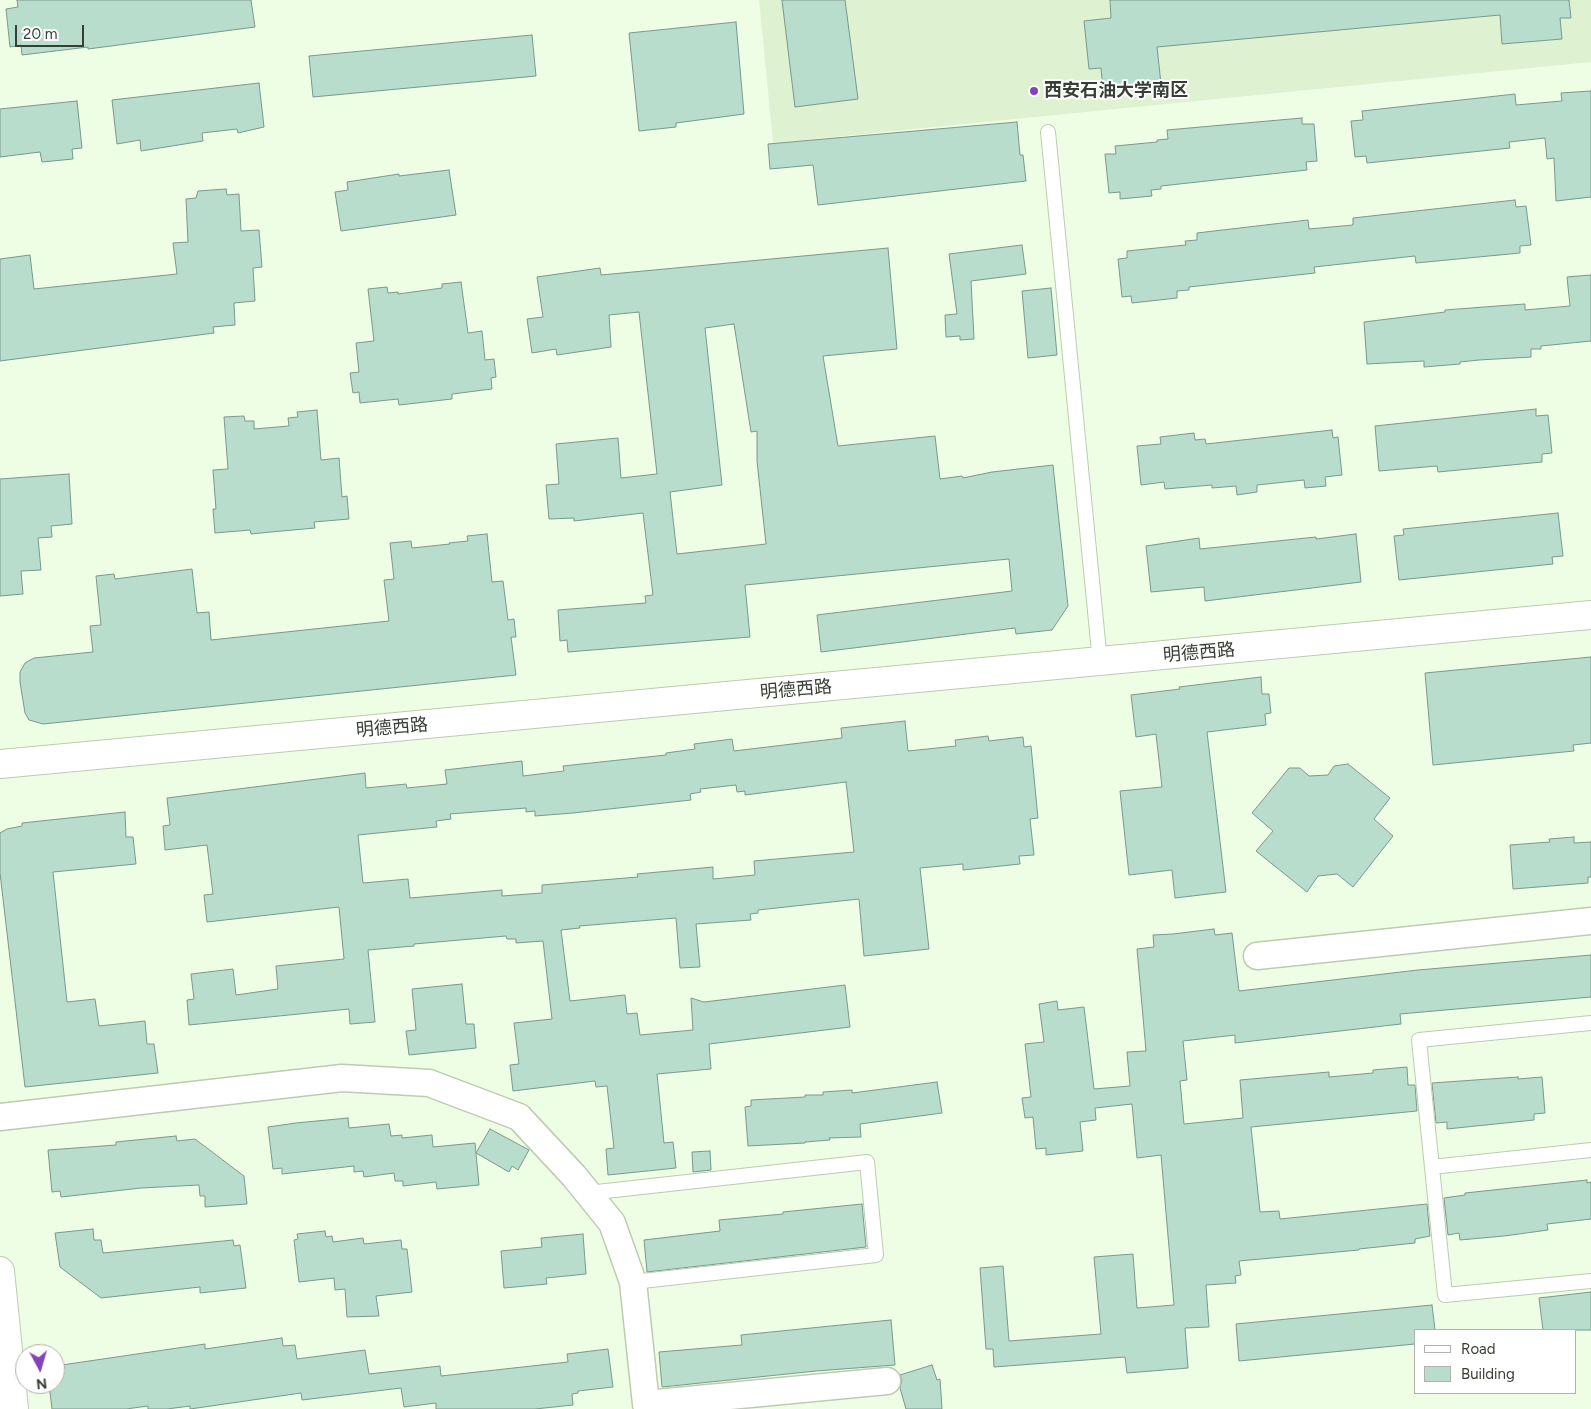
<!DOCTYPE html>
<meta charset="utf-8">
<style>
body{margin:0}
#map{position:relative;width:1591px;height:1409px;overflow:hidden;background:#eefee4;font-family:Figtree,sans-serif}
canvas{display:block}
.legend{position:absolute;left:1414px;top:1329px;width:162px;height:65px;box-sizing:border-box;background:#fff;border:1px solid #afb2ad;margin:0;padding:6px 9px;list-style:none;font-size:15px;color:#373e33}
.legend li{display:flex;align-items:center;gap:10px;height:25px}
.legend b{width:25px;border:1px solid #afb2ad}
.north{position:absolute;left:15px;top:1344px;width:50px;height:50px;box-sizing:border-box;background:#fff;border:1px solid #afb2ad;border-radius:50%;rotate:174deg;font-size:14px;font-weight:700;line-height:20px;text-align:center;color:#373e33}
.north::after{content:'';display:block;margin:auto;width:18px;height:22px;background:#8244b9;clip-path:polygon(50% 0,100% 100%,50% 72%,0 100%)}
.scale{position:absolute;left:15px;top:25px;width:69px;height:22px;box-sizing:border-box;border:2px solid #373e33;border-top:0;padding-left:6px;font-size:15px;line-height:18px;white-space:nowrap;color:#373e33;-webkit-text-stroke:4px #fff;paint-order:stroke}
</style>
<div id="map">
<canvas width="1591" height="1409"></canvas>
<ul class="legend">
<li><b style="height:6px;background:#fff"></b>Road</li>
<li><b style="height:14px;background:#b8ddcd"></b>Building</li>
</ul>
<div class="north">N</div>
<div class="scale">20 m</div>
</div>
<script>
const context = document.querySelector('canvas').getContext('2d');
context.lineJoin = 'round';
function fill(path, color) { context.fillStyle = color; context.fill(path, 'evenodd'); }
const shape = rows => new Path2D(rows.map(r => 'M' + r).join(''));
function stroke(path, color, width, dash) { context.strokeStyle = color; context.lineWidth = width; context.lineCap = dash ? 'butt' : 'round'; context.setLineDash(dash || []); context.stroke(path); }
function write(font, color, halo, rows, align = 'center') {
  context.font = font + ' Figtree,"Noto Sans SC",sans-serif'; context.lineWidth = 4; context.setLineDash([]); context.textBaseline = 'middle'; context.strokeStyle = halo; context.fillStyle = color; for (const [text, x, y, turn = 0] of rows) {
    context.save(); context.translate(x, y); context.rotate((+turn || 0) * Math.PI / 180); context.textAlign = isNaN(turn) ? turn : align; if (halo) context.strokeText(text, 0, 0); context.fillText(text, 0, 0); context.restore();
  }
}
const built = shape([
 [759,0,1591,0,1591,62,773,143]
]);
const building = shape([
 [17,0,251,0,255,27,88,49,88,47,22,55,21,45,10,47,6,9,18,7,17,0],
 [782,0,845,0,858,99,795,107,782,0],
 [1110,0,1569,0,1571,18,1560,18,1562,39,1502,44,1500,15,1157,47,1161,84,1103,89,1101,68,1089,69,1084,21,1111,18,1110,0],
 [736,22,744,114,676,123,676,127,639,131,629,33,736,22],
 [532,35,536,76,313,97,309,56,532,35],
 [259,83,264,127,238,133,237,129,202,133,203,141,141,151,140,140,117,144,112,100,259,83],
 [1591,91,1591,197,1556,201,1554,158,1547,159,1545,138,1509,142,1510,148,1367,163,1366,156,1355,157,1351,121,1363,120,1362,111,1515,94,1516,105,1562,101,1561,93,1591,91],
 [77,101,82,148,72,149,73,159,42,162,40,152,0,157,0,109,77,101],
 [1302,118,1302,124,1314,124,1317,161,1306,162,1307,170,1161,186,1161,189,1151,190,1152,196,1120,199,1120,192,1109,193,1105,154,1116,154,1115,146,1157,142,1157,140,1168,139,1167,130,1302,118],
 [1017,122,1020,155,1023,155,1026,181,818,205,813,165,770,169,768,144,1017,122],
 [449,170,456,215,341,231,335,192,348,190,347,182,399,174,399,176,449,170],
 [226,189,227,195,239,194,241,231,259,230,262,267,253,268,255,301,234,303,235,325,213,327,214,333,0,361,0,259,30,255,34,289,177,274,173,243,188,242,186,199,196,198,198,191,226,189],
 [1515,200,1516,207,1526,206,1531,245,1520,246,1520,253,1416,263,1415,256,1314,267,1315,273,1189,287,1189,290,1177,291,1177,298,1132,303,1131,296,1122,297,1118,259,1127,258,1127,251,1186,245,1185,241,1197,240,1197,233,1308,220,1309,229,1353,225,1353,218,1515,200],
 [1022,245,1026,274,971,281,974,339,960,340,960,336,946,337,945,315,957,314,949,254,1022,245],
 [888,248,897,349,823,356,838,446,935,436,940,479,962,476,963,478,992,472,1053,465,1068,606,1052,630,1016,634,1015,628,821,652,817,615,1012,591,1009,559,745,585,750,637,568,652,567,640,560,641,558,610,646,603,645,596,653,595,643,513,574,521,574,518,549,519,546,485,559,484,556,444,618,438,621,478,657,474,639,312,609,315,611,347,557,355,556,349,532,353,527,319,543,317,537,277,600,268,601,275,888,248],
 [734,324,751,432,757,431,757,461,766,544,677,554,670,492,722,485,705,328,734,324],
 [1591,275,1591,341,1541,346,1541,349,1531,349,1531,357,1479,360,1460,362,1460,364,1424,367,1424,361,1367,364,1364,322,1445,312,1445,310,1497,306,1525,304,1525,310,1570,306,1567,277,1591,275],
 [461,282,468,333,482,331,485,360,494,359,496,377,491,378,492,389,452,394,452,399,399,405,398,399,360,403,359,392,353,393,350,373,359,372,356,343,374,341,368,289,387,287,388,293,398,292,398,294,442,288,442,284,461,282],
 [1051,288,1057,355,1028,358,1022,291,1051,288],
 [1536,409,1536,416,1548,415,1552,453,1542,454,1542,462,1438,472,1437,466,1379,471,1375,426,1536,409],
 [317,410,321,460,339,458,342,497,347,496,349,519,314,522,315,528,271,532,251,534,250,530,215,533,213,509,216,509,213,470,228,469,224,417,244,416,245,421,254,421,254,429,289,426,288,418,298,417,297,412,317,410],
 [1332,430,1333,438,1338,437,1342,475,1325,477,1326,486,1305,488,1304,480,1257,485,1257,492,1237,495,1236,486,1212,488,1212,485,1165,489,1164,482,1141,485,1137,446,1161,444,1160,437,1194,433,1195,440,1205,439,1206,444,1332,430],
 [69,474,72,524,51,526,52,537,38,538,41,570,21,571,23,594,0,596,0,479,69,474],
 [1558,513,1563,556,1552,557,1553,564,1399,580,1394,536,1404,535,1403,529,1558,513],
 [487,534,492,582,503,581,508,620,514,619,516,637,511,637,516,675,43,724,29,720,25,713,20,682,20,672,25,663,34,658,93,652,90,626,101,625,96,576,114,574,115,579,192,569,197,613,209,612,211,640,389,621,384,580,394,579,390,543,411,541,412,548,450,544,449,543,468,541,467,536,487,534],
 [1356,534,1361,582,1205,601,1204,587,1151,592,1146,546,1199,538,1200,549,1316,537,1316,539,1356,534],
 [1591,657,1591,743,1573,745,1574,751,1433,765,1425,673,1591,657],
 [1261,677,1262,694,1269,694,1271,713,1265,714,1266,725,1207,732,1226,892,1175,898,1172,870,1129,875,1120,791,1162,787,1156,734,1136,737,1131,695,1180,689,1179,687,1261,677],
 [905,721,908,751,956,746,955,740,988,736,989,741,1023,737,1024,747,1031,746,1038,818,1030,819,1034,855,1019,856,1020,864,963,870,963,864,920,868,929,949,864,956,859,899,758,910,758,913,750,914,751,920,696,924,700,967,680,968,676,918,579,926,580,928,561,930,570,1001,625,995,627,1014,637,1013,640,1035,693,1030,691,998,704,1002,845,985,850,1027,709,1044,711,1069,657,1074,664,1143,673,1142,676,1168,608,1175,606,1149,614,1148,607,1086,596,1087,595,1081,513,1091,510,1065,519,1064,514,1023,552,1019,543,941,516,943,516,939,507,939,506,936,414,944,414,946,368,950,375,1022,350,1024,349,1009,189,1025,187,1000,194,999,191,974,233,969,236,995,278,989,276,966,344,959,339,907,207,922,204,895,213,894,207,845,165,850,163,826,170,825,167,798,365,773,366,788,406,784,407,788,447,784,445,770,522,761,523,776,564,771,563,766,666,755,666,753,695,749,694,744,732,739,734,751,842,738,841,728,905,721],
 [846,782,854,852,754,861,755,875,713,879,713,867,637,874,638,877,542,885,542,893,502,896,502,890,410,898,408,879,363,883,358,835,437,827,436,821,451,819,450,814,526,808,526,812,535,811,535,816,573,813,691,800,690,794,701,792,700,789,736,785,737,792,745,791,745,795,846,782],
 [1348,764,1390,798,1374,819,1393,836,1353,887,1337,874,1318,876,1307,892,1256,851,1273,831,1252,813,1289,768,1300,768,1309,776,1328,775,1334,766,1348,764],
 [125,812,126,837,133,837,136,864,53,872,67,1002,95,999,99,1026,145,1021,147,1044,154,1044,158,1073,25,1087,0,873,0,833,7,829,22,826,22,823,125,812],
 [1574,837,1574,843,1591,842,1591,877,1588,877,1588,883,1513,889,1510,845,1550,842,1549,839,1574,837],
 [1214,929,1215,935,1232,933,1239,991,1418,970,1591,955,1591,997,1400,1014,1401,1024,1235,1043,1235,1035,1183,1041,1187,1080,1180,1081,1184,1124,1243,1118,1240,1080,1329,1072,1329,1077,1373,1073,1373,1070,1407,1067,1408,1085,1415,1085,1417,1111,1251,1127,1260,1212,1279,1211,1280,1219,1427,1204,1430,1236,1415,1239,1415,1243,1359,1249,1359,1250,1239,1261,1241,1275,1235,1276,1236,1283,1206,1285,1209,1327,1185,1328,1188,1368,1127,1373,1125,1357,994,1367,993,1349,986,1349,980,1268,1003,1266,1009,1341,1101,1334,1094,1257,1133,1254,1137,1308,1174,1305,1161,1155,1137,1158,1132,1104,1095,1108,1096,1120,1080,1122,1083,1151,1046,1155,1046,1148,1036,1149,1033,1117,1025,1118,1022,1098,1031,1097,1025,1044,1044,1042,1039,1004,1057,1001,1058,1010,1084,1007,1094,1089,1130,1086,1127,1052,1146,1051,1137,949,1154,947,1153,935,1173,934,1214,929],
 [462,984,466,1024,474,1024,476,1048,409,1055,406,1031,416,1030,412,989,462,984],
 [1518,1077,1518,1079,1542,1077,1545,1113,1534,1114,1534,1120,1447,1129,1447,1122,1436,1123,1432,1083,1518,1077],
 [937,1082,942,1113,860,1124,861,1137,829,1138,830,1140,805,1142,805,1143,748,1146,745,1107,751,1106,751,1100,805,1097,805,1095,823,1095,823,1092,852,1090,852,1093,937,1082],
 [348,1118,349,1128,389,1124,391,1136,402,1135,402,1138,432,1135,433,1147,475,1143,479,1185,437,1189,436,1182,403,1186,403,1181,395,1181,394,1173,364,1177,363,1171,354,1172,354,1166,282,1174,282,1168,273,1169,268,1127,296,1123,348,1118],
 [490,1129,529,1150,518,1170,512,1166,509,1172,476,1153,490,1129],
 [176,1136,177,1141,195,1139,244,1176,247,1204,205,1207,205,1196,200,1196,199,1185,141,1188,61,1197,60,1191,52,1192,48,1150,116,1145,116,1142,176,1136],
 [710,1151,711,1170,693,1172,692,1152,710,1151],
 [1587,1180,1587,1183,1591,1182,1591,1219,1547,1224,1548,1230,1504,1236,1460,1240,1459,1233,1448,1235,1444,1198,1465,1195,1465,1193,1587,1180],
 [862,1204,866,1247,647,1272,644,1240,720,1231,719,1220,783,1214,783,1212,862,1204],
 [93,1229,94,1240,101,1240,103,1253,233,1240,234,1246,240,1245,246,1288,200,1293,200,1287,101,1298,60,1267,55,1233,93,1229],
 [325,1231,326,1237,332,1236,333,1242,363,1238,364,1244,401,1240,402,1249,407,1249,412,1292,376,1296,379,1316,347,1317,345,1289,335,1290,334,1278,299,1282,294,1240,298,1239,297,1234,325,1231],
 [583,1234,586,1274,546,1278,547,1284,504,1288,501,1251,542,1247,541,1238,583,1234],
 [1591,1292,1591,1330,1543,1330,1539,1298,1591,1292],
 [1432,1305,1435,1330,1415,1330,1415,1344,1239,1361,1236,1324,1432,1305],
 [891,1320,895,1365,816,1371,662,1387,659,1352,742,1345,741,1335,891,1320],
 [282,1338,283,1346,295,1345,297,1359,365,1350,369,1374,440,1366,441,1376,568,1362,567,1354,608,1349,613,1387,578,1391,578,1393,572,1394,573,1405,535,1409,436,1409,436,1403,404,1407,401,1388,302,1400,301,1393,190,1409,190,1406,167,1409,148,1409,148,1406,126,1409,52,1409,49,1384,55,1384,55,1366,205,1344,205,1349,282,1338],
 [932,1365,937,1380,940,1379,942,1409,906,1409,900,1388,902,1380,900,1375,932,1365]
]);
const service = shape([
 [1048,132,1100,662],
 [1591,1023,1419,1040,1445,1295,1591,1281],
 [1432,1167,1591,1150],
 [588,1193,867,1162,876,1255,633,1282]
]);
const minor = shape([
 [1257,956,1591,921],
 [0,1117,342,1078,429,1083,519,1117,574,1176,612,1223,633,1282,646,1404,887,1381]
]);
const tertiary = shape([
 [0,764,1591,615],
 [0,1271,14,1409]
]);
const markers = [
 [1034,91,5,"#8244b9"]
];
const poiNames = [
 ["西安石油大学南区",1044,91]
];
const streetNames = [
 ["明德西路",1199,653,-5],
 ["明德西路",796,690,-5],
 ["明德西路",392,728,-5]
];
fill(built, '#def2d2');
fill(building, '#b8ddcd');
stroke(building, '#7a988c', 1);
stroke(service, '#bccbb2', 16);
stroke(minor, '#bccbb2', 29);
stroke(tertiary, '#bccbb2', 30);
stroke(service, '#fff', 14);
stroke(minor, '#fff', 26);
stroke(tertiary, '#fff', 28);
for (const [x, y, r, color] of markers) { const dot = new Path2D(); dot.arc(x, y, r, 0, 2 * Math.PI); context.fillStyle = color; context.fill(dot); stroke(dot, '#fff', 2); }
write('bold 18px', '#373e33', '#fff', poiNames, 'left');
write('18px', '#373e33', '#fff', streetNames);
</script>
